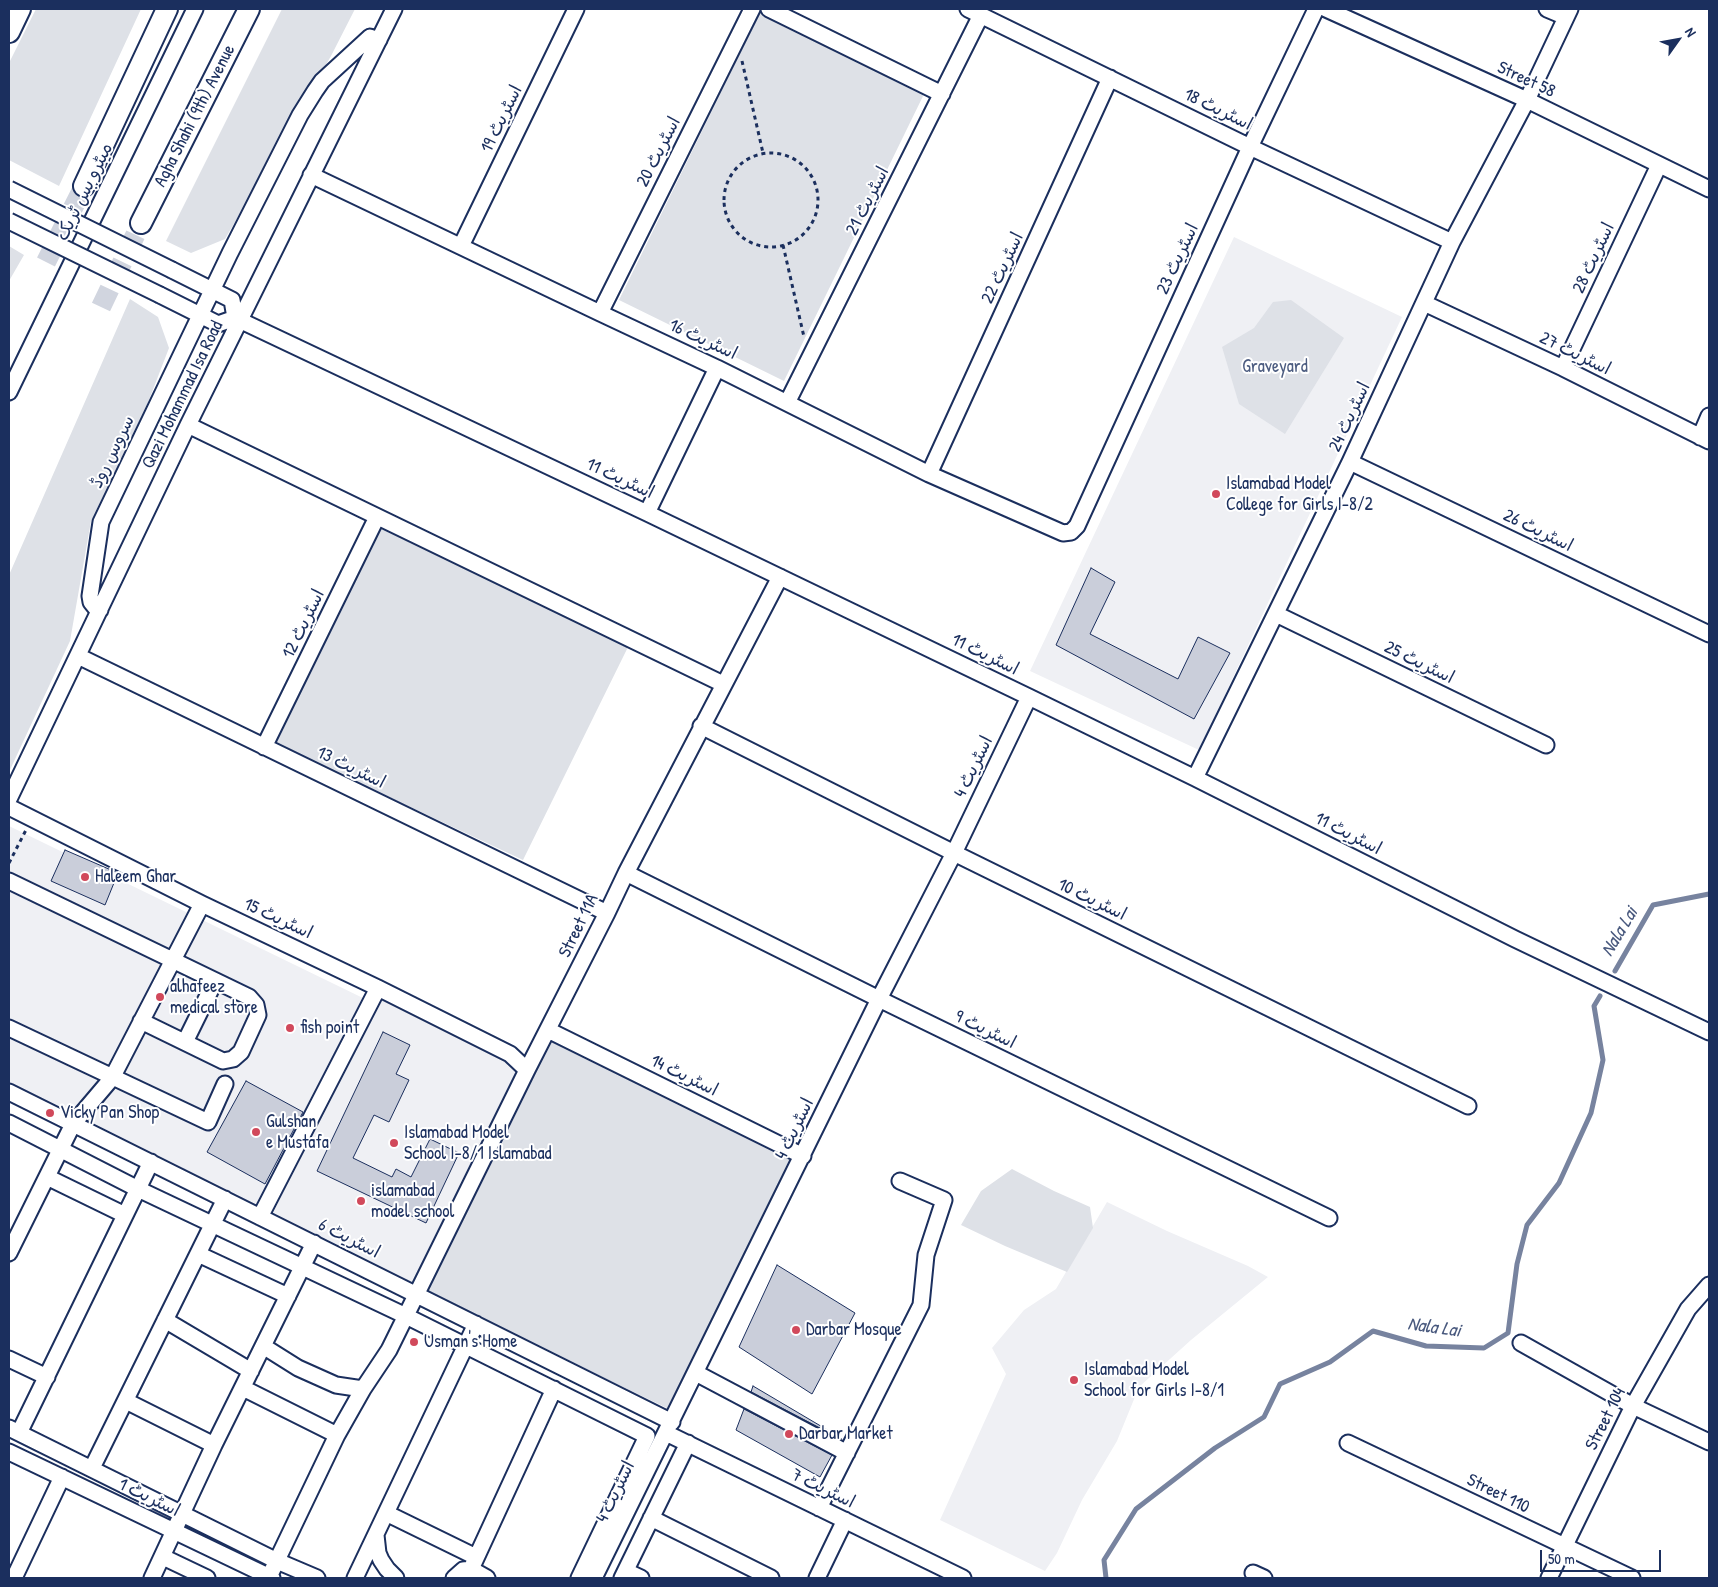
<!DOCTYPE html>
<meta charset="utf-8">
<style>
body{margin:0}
#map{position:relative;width:1718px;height:1587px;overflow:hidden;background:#fff;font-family:"Patrick Hand",sans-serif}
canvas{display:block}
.frame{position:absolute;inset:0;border:10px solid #1b2f5e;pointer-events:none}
.north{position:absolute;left:1653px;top:15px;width:50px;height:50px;-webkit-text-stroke:4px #fff;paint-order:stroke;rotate:58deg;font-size:14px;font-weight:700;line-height:20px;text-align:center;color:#1b2f5e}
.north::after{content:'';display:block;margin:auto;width:18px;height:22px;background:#1b2f5e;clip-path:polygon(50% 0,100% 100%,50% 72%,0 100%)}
.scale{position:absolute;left:1540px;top:1550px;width:121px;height:22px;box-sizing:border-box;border:2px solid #1b2f5e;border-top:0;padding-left:6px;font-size:15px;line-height:18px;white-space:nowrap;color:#1b2f5e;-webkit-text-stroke:4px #fff;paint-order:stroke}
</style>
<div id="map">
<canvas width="1718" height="1587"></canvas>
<div class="frame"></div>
<div class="north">N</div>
<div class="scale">50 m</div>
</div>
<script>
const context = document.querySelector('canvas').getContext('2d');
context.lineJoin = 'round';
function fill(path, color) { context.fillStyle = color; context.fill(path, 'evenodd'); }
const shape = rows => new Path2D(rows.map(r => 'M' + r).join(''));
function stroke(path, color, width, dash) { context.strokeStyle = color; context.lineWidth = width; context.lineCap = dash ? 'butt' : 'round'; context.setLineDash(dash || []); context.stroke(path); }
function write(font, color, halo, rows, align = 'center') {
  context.font = font + ' "Patrick Hand","Playpen Sans Arabic",sans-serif'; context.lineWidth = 4; context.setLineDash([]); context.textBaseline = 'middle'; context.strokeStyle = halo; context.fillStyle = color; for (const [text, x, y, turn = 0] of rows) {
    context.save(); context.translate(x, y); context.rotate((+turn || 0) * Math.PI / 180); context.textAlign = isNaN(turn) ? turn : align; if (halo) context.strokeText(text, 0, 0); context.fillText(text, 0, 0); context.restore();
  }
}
const built = shape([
 [1234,237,1402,317,1199,750,1030,671],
 [9,826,365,999,259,1207,9,1086],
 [378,988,527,1070,417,1295,260,1217],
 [1107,1202,1167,1231,1248,1266,1268,1277,1191,1340,1139,1387,1117,1441,1082,1500,1057,1553,1045,1571,940,1520,1006,1374,992,1348,1024,1310,1056,1289]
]);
const green = shape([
 [36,9,141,9,59,186,9,160,9,63],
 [282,9,355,9,331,56,225,239,191,253,166,241],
 [761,11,925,92,784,381,619,300],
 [9,246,24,255,9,281],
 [130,299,158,317,169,348,147,405,91,521,70,641,9,772,9,575],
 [1291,300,1344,338,1285,434,1239,404,1222,347,1254,328,1273,302],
 [380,526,628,647,523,860,272,742],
 [548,1030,803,1156,673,1411,422,1290],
 [1012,1169,1054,1191,1090,1207,1093,1228,1067,1272,1005,1246,961,1225,981,1191]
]);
const stream = shape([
 [1615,971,1653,905,1709,894],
 [1106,1578,1104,1560,1136,1509,1215,1448,1264,1417,1280,1384,1330,1362,1373,1331,1426,1346,1484,1348,1508,1333,1517,1264,1527,1225,1559,1183,1591,1113,1603,1060,1594,1006,1600,996]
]);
const building = shape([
 [1091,568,1115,582,1090,634,1178,679,1198,637,1230,653,1194,719,1056,645,1091,568],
 [65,850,118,873,105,905,51,881,65,850],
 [383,1032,410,1045,396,1074,409,1080,389,1122,374,1115,353,1158,392,1177,396,1169,411,1177,430,1139,459,1153,426,1223,317,1171,383,1032],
 [246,1081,303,1112,265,1184,207,1152,246,1081],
 [777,1265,855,1313,812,1394,739,1347,777,1265],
 [753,1386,841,1438,841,1439,751,1392,753,1386],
 [744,1409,832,1455,820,1477,736,1430,744,1409]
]);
const majorTunnel = shape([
 [46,262,84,186],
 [101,307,141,223]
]);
const path = shape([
 [742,61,763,153],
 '724 200a47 47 0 1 1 94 0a47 47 0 1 1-94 0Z',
 [783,245,804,337],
 [9,863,26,830]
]);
const minor = shape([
 [769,9,942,94],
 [968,9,1250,147,1452,242],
 [1326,9,1527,100,1709,189],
 [1547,9,1566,17],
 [311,175,600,313,717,368,929,474,1063,533,1071,532,1077,526,1250,147,1316,9],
 [461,246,576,9],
 [172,270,232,300,235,318],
 [160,295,218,324,235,318],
 [1424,303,1563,368,1709,441],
 [600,313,752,9],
 [235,318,647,513,1029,697,1195,778,1515,939,1709,1032],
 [1563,368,1659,165],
 [9,392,195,9],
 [787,403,981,15],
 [188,425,723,684],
 [1700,437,1709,416],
 [1350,462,1709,634],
 [929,474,1110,78],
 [647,513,717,368],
 [100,610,95,607,91,602,90,596,101,522,230,253,300,115,315,91,322,81,370,37,379,40],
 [1276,614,1546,745],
 [78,656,607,913],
 [701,726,954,853,1468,1106],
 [264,747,377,517],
 [1195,778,1350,462,1452,242,1527,100,1570,9],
 [9,799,188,425,394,9],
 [9,807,202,904,378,988,510,1054,527,1070],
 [626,873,879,999,1329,1218],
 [9,881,249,997,256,1005,258,1015,241,1052,233,1059,223,1061,141,1021],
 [9,1028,208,1122,225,1084],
 [548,1030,803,1156],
 [185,1042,215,981],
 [9,1092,672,1422],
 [9,1123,138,1189,406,1316,647,1436,579,1578],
 [47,1177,125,1215],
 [260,1217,378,988],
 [9,1253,73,1124,112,1078,202,904],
 [198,1254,288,1296],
 [165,1320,251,1371],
 [1521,1343,1633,1406,1709,1442],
 [263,1346,298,1368,336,1385,363,1389],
 [9,1359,47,1377],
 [696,1373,847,1453],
 [243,1388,337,1435],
 [126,1401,214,1445],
 [9,1428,277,1561,317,1578],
 [19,1433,151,1162],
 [666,1433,963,1578],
 [1348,1443,1632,1578],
 [9,1452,272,1578],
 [92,1468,225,1199],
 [819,1508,921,1305,926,1255,944,1200,900,1181],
 [386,1513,476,1557],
 [651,1518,771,1578],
 [376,1535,378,1553,381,1560,387,1569,396,1578],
 [163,1557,207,1578],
 [471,1569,554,1389],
 [626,1571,641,1578],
 [1253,1573,1264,1578],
 [269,1577,337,1435,363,1389,389,1350,527,1070,607,913,626,873,780,577],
 [14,1578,62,1477],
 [152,1578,214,1445,314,1243],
 [355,1578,476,1324],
 [454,1578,463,1570,471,1569,487,1578],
 [594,1578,879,999,954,853,1029,697],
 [622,1578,688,1443],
 [817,1578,845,1520],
 [1549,1578,1633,1406,1688,1309,1709,1285]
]);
const major = shape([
 [9,32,20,9],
 [84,186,167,9],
 [141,223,249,9]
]);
const minorBridge = shape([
 [9,189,172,270],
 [9,221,160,295]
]);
const markers = [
 [1216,494,5,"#d1495b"],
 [85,877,5,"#d1495b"],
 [160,997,5,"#d1495b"],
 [290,1028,5,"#d1495b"],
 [50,1113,5,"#d1495b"],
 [256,1132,5,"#d1495b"],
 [394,1143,5,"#d1495b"],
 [361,1201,5,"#d1495b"],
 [796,1330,5,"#d1495b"],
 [414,1342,5,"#d1495b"],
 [1074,1380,5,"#d1495b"],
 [789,1434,5,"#d1495b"]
];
const streetNames = [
 ["Street 58",1526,80,25],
 ["اسٹریٹ 18",1218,110,26],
 ["Agha Shahi (9th) Avenue",195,116,-63],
 ["اسٹریٹ 19",502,119,-64],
 ["اسٹریٹ 20",659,152,-63],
 ["میٹرو بس ٹریک",85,192,-64],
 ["اسٹریٹ 21",868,201,-63],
 ["اسٹریٹ 28",1594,258,-65],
 ["اسٹریٹ 23",1178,259,-65],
 ["اسٹریٹ 22",1003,268,-65],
 ["اسٹریٹ 16",703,340,25],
 ["اسٹریٹ 27",1575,354,26],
 ["Qazi Mohammad Isa Road",183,395,-64],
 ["اسٹریٹ 24",1350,417,-65],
 ["سروس روڈ",113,452,-64],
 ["اسٹریٹ 11",620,479,25],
 ["اسٹریٹ 26",1538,531,26],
 ["اسٹریٹ 12",304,624,-64],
 ["اسٹریٹ 11",985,655,26],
 ["اسٹریٹ 25",1419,663,26],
 ["اسٹریٹ 4",974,767,-64],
 ["اسٹریٹ 13",351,768,26],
 ["اسٹریٹ 11",1348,834,27],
 ["اسٹریٹ 10",1092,900,26],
 ["اسٹریٹ 15",278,919,25],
 ["Street 11A",579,926,-64],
 ["اسٹریٹ 9",985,1030,26],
 ["اسٹریٹ 14",684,1076,26],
 ["اسٹریٹ 4",795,1129,-64],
 ["اسٹریٹ 6",349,1239,27],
 ["Street 104",1606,1419,-63],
 ["اسٹریٹ 7",823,1489,26],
 ["اسٹریٹ 4",616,1492,-64],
 ["Street 110",1498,1494,26],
 ["اسٹریٹ 1",149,1498,26]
];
const parkNames = [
 ["Graveyard",1275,367]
];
const poiNames = [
 ["Islamabad Model",1226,484],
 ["College for Girls I-8/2",1226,505],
 ["Haleem Ghar",95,877],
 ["alhafeez",170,987],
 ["medical store",170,1008],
 ["fish point",300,1028],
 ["Vicky Pan Shop",60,1113],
 ["Gulshan",266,1122],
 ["e Mustafa",266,1143],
 ["Islamabad Model",404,1133],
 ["School I-8/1 Islamabad",404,1154],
 ["islamabad",371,1191],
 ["model school",371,1212],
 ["Darbar Mosque",806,1330],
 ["Usman's Home",424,1342],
 ["Islamabad Model",1084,1370],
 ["School for Girls I-8/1",1084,1391],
 ["Darbar Market",799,1434]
];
const waterNames = [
 ["Nala Lai",1620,932,-59],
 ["Nala Lai",1434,1328,8]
];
fill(built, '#eff0f4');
fill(green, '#dee1e7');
stroke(stream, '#77839f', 5);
fill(building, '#caceda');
stroke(building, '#1b2f5e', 1);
stroke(majorTunnel, '#d1d5df', 20, [20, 10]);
stroke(minor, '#1b2f5e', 19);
stroke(major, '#1b2f5e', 24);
stroke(path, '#1b2f5e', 3, [4, 4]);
stroke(minor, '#fff', 15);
stroke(major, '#fff', 20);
stroke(minorBridge, '#1b2f5e', 19, []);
stroke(minorBridge, '#fff', 15);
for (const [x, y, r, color] of markers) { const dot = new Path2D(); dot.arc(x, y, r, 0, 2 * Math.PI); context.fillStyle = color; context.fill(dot); stroke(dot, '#fff', 2); }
write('18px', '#1b2f5e', '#fff', streetNames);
write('18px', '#4c5c80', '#fff', parkNames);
write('18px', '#1b2f5e', '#fff', poiNames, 'left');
write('italic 19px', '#49597e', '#fff', waterNames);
</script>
